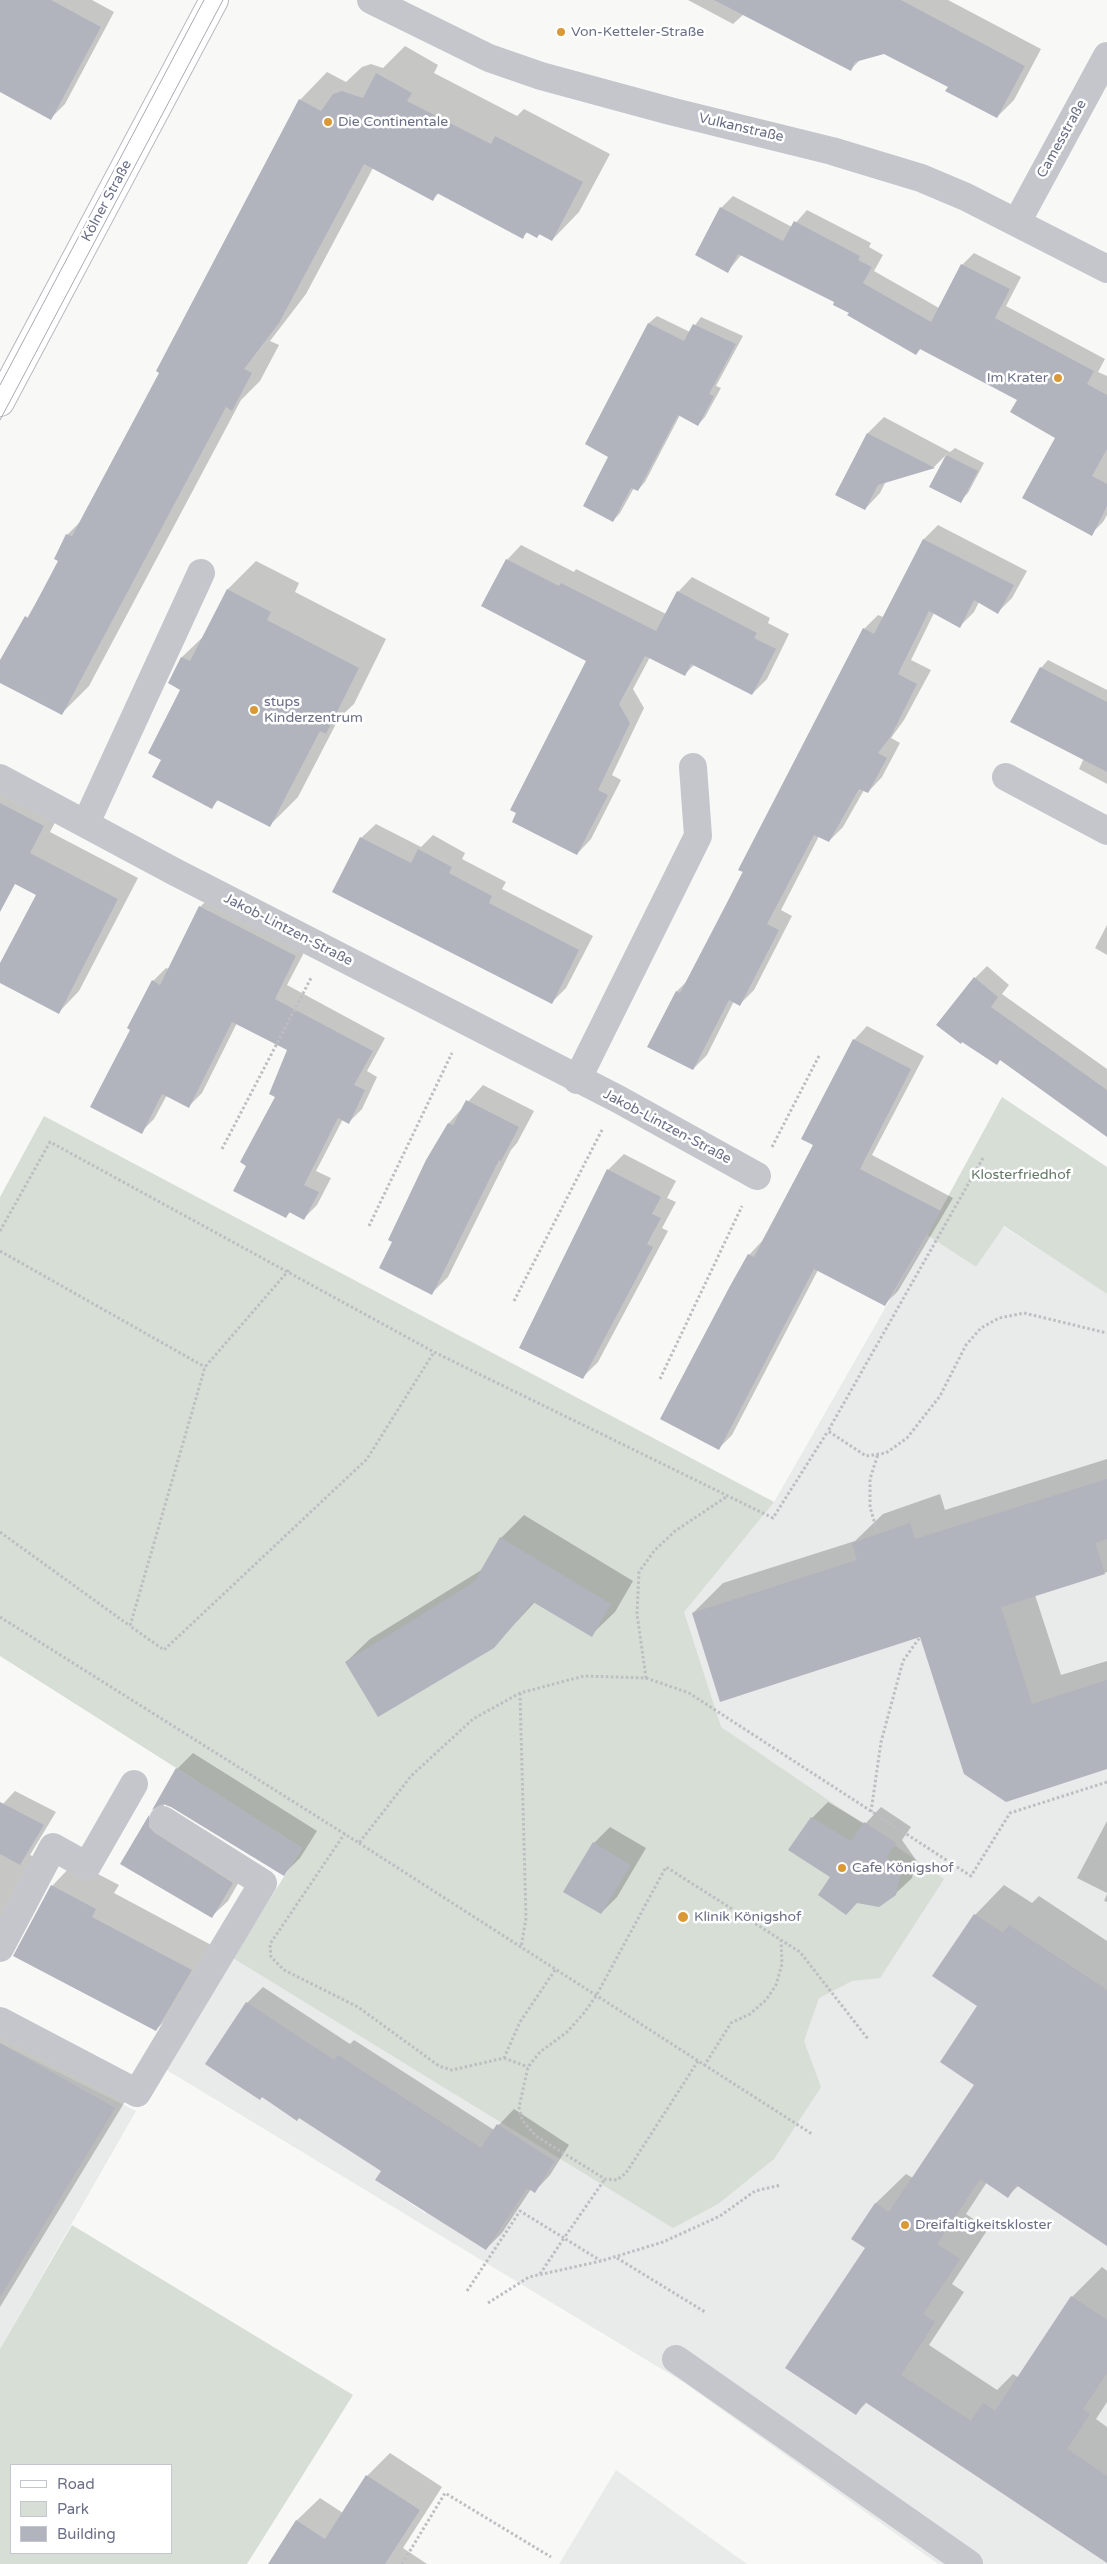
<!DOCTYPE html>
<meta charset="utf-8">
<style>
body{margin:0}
#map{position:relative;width:1107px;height:2564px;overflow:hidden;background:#f8f9f7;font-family:"Varela Round",sans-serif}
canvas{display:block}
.legend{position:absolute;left:10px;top:2464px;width:162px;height:90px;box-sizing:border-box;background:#fff;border:1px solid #c3c5cf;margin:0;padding:6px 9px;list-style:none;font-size:15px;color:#6a6f86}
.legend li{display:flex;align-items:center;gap:10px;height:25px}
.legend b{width:25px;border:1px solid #c3c5cf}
</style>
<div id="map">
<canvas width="1107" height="2564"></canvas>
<ul class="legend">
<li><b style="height:6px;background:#fff"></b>Road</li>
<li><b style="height:14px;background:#d7ded6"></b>Park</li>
<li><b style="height:14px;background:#b1b3bd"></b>Building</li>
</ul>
</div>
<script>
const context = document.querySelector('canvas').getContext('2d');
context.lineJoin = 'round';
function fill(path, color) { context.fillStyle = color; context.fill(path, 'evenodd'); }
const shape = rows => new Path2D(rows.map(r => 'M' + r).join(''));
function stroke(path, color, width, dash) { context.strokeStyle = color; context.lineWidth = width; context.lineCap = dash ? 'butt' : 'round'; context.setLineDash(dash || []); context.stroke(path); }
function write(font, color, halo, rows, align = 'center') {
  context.font = font + ' "Varela Round",sans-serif'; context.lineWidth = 5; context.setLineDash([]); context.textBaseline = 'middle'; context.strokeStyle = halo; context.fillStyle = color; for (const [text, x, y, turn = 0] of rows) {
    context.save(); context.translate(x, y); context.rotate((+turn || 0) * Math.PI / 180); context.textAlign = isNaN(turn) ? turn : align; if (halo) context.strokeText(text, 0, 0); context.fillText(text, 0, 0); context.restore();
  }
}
const built = shape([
 [1003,1226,1107,1294,1107,2564,938,2564,683,2382,165,2069,302,1848,190,1777,467,1339,774,1502,927,1235,976,1267],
 [421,2110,428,2210,425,2213,375,2180],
 [0,2043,136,2111,0,2349],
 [616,2470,747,2564,559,2564]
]);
const green = shape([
 [1002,1097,1107,1167,1107,1294,1004,1226,976,1267,927,1235],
 [44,1116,774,1502,684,1612,721,1727,944,1879,880,1978,852,1981,819,1998,804,2041,821,2087,774,2159,718,2204,673,2228,233,1958,302,1848,0,1656,0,1197],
 [72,2225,353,2395,247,2564,0,2564,0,2349],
 [11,2465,171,2465,171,2553,11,2553]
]);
const shadow = shape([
 [0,0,92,0,114,12,65,104,51,118,0,91],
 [688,0,948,0,1041,49,1014,100,997,117,950,86,884,52,861,59,850,70,744,14,733,24],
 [405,46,438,65,434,73,517,116,524,109,610,154,579,212,552,240,540,234,537,237,528,232,522,237,439,193,433,199,373,168,306,294,270,341,279,345,260,381,241,400,89,686,61,714,0,681,0,665,60,561,55,558,68,534,82,520,161,372,300,100,327,72,346,82,362,67,371,64,383,68],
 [733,196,792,227,807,210,871,243,869,247,883,255,874,271,939,308,962,265,974,253,1021,277,1006,306,1105,359,1098,372,1107,376,1107,515,1103,522,1091,534,1057,438,1019,399,921,348,916,353,836,302,742,254,728,271,721,208],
 [657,316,690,332,701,317,743,336,716,386,721,388,705,417,698,425,680,415,645,482,638,490,634,488,620,513,613,521,610,456,586,444,649,323],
 [884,417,950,452,955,448,984,463,968,493,960,501,931,486,947,454,934,467,886,481,880,493,865,509,836,494,868,433],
 [938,525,1027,571,1012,598,998,612,979,602,974,612,960,626,934,613,911,660,931,670,904,720,891,738,900,743,882,777,868,792,864,790,843,827,829,841,819,836,781,910,792,916,754,990,740,1004,734,1001,707,1055,693,1069,677,991,689,979,864,629,878,615,883,617,924,539],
 [521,545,574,572,576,569,666,614,678,592,692,577,770,618,768,623,789,634,767,679,752,694,695,664,684,675,650,657,633,689,644,708,612,775,621,780,591,839,577,854,588,660,507,560],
 [256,561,299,583,295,592,386,639,354,704,339,718,298,797,270,825,219,799,212,807,163,759,182,689,182,657,205,635,228,589],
 [1048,660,1107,690,1107,784,1079,769,1084,758,1041,668],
 [0,772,64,805,50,832,138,878,79,991,59,1012,0,982,0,966,38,894,0,875],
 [376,824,421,847,433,835,465,853,462,859,506,882,502,889,593,936,566,988,552,1002,361,838],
 [213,894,309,943,287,985,385,1038,367,1071,377,1077,362,1109,349,1122,343,1119,316,1171,331,1178,317,1205,304,1218,291,1211,286,1217,247,1165,276,1097,289,1050,237,1023,202,1093,189,1106,167,1095,154,1119,141,1132,132,1029,153,981,166,968,169,969,200,907],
 [1107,925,1107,955,1095,948],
 [987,966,1009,985,1002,994,1107,1069,1107,1135,1001,1059,975,978],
 [867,1026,924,1056,872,1155,953,1198,898,1291,885,1304,818,1270,732,1435,719,1448,749,1255,762,1241,814,1145,854,1040],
 [483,1085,534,1111,517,1143,511,1150,448,1277,432,1293,449,1123],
 [624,1154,676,1181,667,1198,676,1202,662,1228,668,1231,598,1362,582,1378,608,1170],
 [1107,1459,1107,1572,1035,1595,1061,1675,1107,1661,1107,1768,921,1636,693,1613,723,1583,855,1541,883,1514,940,1494,945,1510],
 [524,1515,633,1581,615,1612,591,1635,535,1602,493,1647,346,1662,370,1639,483,1569,501,1538],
 [193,1753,317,1831,300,1858,284,1874,172,1806,164,1803,164,1811,248,1866,228,1901,212,1916,122,1863,150,1816,161,1804,177,1769],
 [15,1791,56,1812,30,1855,35,1857,0,1924,0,1807],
 [828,1802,865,1824,881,1807,911,1827,902,1840,916,1860,912,1878,895,1894,831,1877,812,1818],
 [1107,1821,1107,1893,1077,1878],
 [610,1827,646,1848,617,1897,601,1913,594,1843],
 [75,1862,119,1885,114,1893,215,1947,179,2006,156,2030,52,1886],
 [1004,1885,1032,1903,1039,1896,1107,1941,1107,2244,1019,2185,1008,2196,987,2182,966,2214,988,2229,952,2284,964,2292,929,2345,997,2390,1013,2374,1019,2378,1072,2297,1102,2267,1107,2271,1107,2402,1096,2419,1107,2427,1107,2562,867,2402,856,2413,867,2248,853,2239,876,2203,906,2174,913,2178,975,2084,979,2006,975,1915],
 [1107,1894,1107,1902,1104,1901],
 [263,1987,350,2044,354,2040,494,2130,514,2109,569,2145,550,2175,535,2191,531,2189,502,2233,486,2249,383,2171,247,2003],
 [0,2014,132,2090,0,2307],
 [390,2453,442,2487,403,2548,427,2564,269,2564,296,2521,320,2498,343,2513,367,2476]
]);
const building = shape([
 [0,0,51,0,101,27,51,120,0,92],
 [714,0,901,0,1025,66,997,118,945,91,948,87,884,54,855,62,851,71],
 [376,73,412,93,407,101,491,144,495,136,583,182,552,241,539,234,537,238,526,232,523,239,437,193,433,201,364,164,279,323,244,369,252,373,232,411,226,407,62,715,0,683,0,660,25,616,28,618,58,561,54,559,66,534,72,536,128,431,159,373,156,371,299,99,321,111,333,94,342,91,363,98],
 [720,207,783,241,794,221,860,256,858,260,872,267,863,283,931,322,961,264,1010,289,995,318,1094,371,1087,384,1107,395,1107,449,1092,476,1107,484,1107,506,1092,536,1022,498,1055,438,1010,412,1017,400,920,349,916,355,847,315,849,313,833,305,834,302,738,254,728,273,695,255],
 [648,323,684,341,693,324,736,344,709,394,714,396,698,426,678,415,638,491,631,488,613,522,583,506,608,457,585,444],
 [867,433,935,468,878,485,865,510,835,495],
 [946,455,978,471,961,503,929,487],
 [923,539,1014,585,998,614,974,600,960,628,929,611,898,674,917,684,891,736,878,753,887,758,868,793,859,789,829,842,814,835,767,924,779,930,740,1006,729,1000,693,1070,647,1047,676,991,680,993,743,872,738,870,863,628,874,634],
 [506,559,559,586,561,583,656,631,677,591,757,633,754,638,776,649,752,695,691,664,685,676,645,656,619,704,630,723,598,790,608,795,577,855,512,822,516,813,510,810,586,661,481,606],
 [227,589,271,612,267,620,359,668,326,734,320,731,270,827,217,800,212,809,152,777,161,760,148,753,180,690,168,683,181,657,190,661],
 [1040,667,1107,702,1107,772,1010,722],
 [0,803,44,826,30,853,118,899,59,1014,0,983,0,963,36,895,15,884,0,912],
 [360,837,411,863,418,849,452,867,449,873,492,896,489,903,579,950,552,1004,332,892],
 [199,906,296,956,275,999,373,1051,354,1085,365,1090,349,1124,338,1118,304,1185,319,1192,304,1220,289,1212,286,1218,233,1191,246,1166,240,1162,275,1097,269,1094,287,1050,232,1022,189,1108,162,1094,142,1134,90,1107,130,1030,127,1028,152,980,160,985],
 [974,977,998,997,991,1007,1107,1090,1107,1137,1000,1060,997,1065,962,1042,961,1044,936,1025],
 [853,1039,911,1069,860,1169,941,1211,885,1306,814,1269,719,1450,660,1419,730,1286,748,1254,754,1257,813,1145,801,1139],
 [466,1100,519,1127,501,1161,499,1160,432,1295,379,1268,392,1242,388,1240,426,1160,448,1123,453,1125],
 [607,1169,661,1197,652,1214,661,1218,647,1244,653,1247,583,1379,519,1348],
 [1107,1479,1107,1539,1095,1543,1105,1574,1001,1607,1032,1704,1107,1680,1107,1769,1006,1802,964,1774,920,1637,720,1702,692,1613,857,1560,852,1543,910,1523,915,1539],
 [500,1537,611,1604,592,1637,533,1602,494,1648,378,1717,345,1662,474,1582],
 [176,1768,302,1848,284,1876,171,1807,163,1804,152,1810],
 [0,1802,44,1825,20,1865,0,1854],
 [149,1815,149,1827,155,1833,233,1883,212,1918,120,1864],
 [811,1817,851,1841,864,1822,896,1843,887,1857,900,1876,896,1895,879,1907,857,1903,846,1915,818,1895,830,1877,788,1850],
 [593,1842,631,1865,601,1914,563,1892],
 [51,1885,96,1909,92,1917,192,1970,156,2031,13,1956],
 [974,1914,1003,1933,1009,1925,1107,1990,1107,2246,1016,2185,1008,2198,980,2179,937,2244,960,2259,923,2314,935,2322,901,2375,971,2421,983,2403,995,2411,1071,2296,1107,2320,1107,2373,1083,2409,1090,2414,1067,2449,1107,2476,1107,2563,865,2402,856,2415,785,2368,865,2248,851,2239,875,2203,889,2212,974,2085,940,2062,977,2006,932,1976],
 [246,2002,334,2060,338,2055,481,2148,497,2124,554,2161,535,2193,527,2188,486,2250,375,2180,381,2171,299,2118,297,2121,262,2097,260,2100,205,2064],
 [0,2043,115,2108,0,2297],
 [366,2475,420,2510,385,2564,268,2564,296,2520,325,2539]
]);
const path = shape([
 [772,1147,820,1054],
 [222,1149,311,978],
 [983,1158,828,1431,866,1456,886,1453,907,1438,940,1396,966,1345,981,1328,999,1318,1024,1313,1107,1333],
 [369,1226,452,1053],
 [0,1231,50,1142,434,1352,773,1518,828,1431],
 [0,1251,205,1367],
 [289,1270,205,1367,130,1626,164,1650,367,1459,434,1352],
 [514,1301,603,1128],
 [660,1379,742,1206],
 [877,1531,870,1507,870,1479,878,1454],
 [0,1532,130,1626],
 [0,1617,359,1843,411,1776,473,1719,520,1693,584,1676,646,1678,637,1614,639,1572,654,1551,675,1531,726,1497],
 [646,1678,689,1693,971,1876,1010,1813,1107,1782],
 [520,1693,526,1918,521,1948],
 [871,1812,881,1742,903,1661,920,1637],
 [345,1833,270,1944,271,1957,284,1970,358,2007,439,2066,452,2070,504,2058,520,2022,555,1970],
 [359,1843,812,2134],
 [504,2058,528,2067],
 [698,2061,626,2173,617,2180,605,2179,536,2136,522,2120,519,2107,528,2067,540,2052,567,2032,584,2013,596,1996,666,1867,800,1952,868,2039],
 [704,2066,731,2023,750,2014,766,2000,776,1985,782,1964,781,1940],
 [617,2258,705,2312],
 [540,2274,564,2238,601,2261],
 [467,2291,520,2211,564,2238,605,2179],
 [488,2303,529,2277,601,2261,663,2242,720,2216,755,2191,781,2185],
 [402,2564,445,2493,551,2557]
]);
const minor = shape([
 [371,0,489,58,541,76,670,111,832,151,921,178,966,197,1107,269],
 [1017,222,1107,56],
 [1006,777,1107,831],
 [0,778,175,872,618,1099,757,1176],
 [86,823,201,573],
 [577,1080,698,836,693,767],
 [0,1948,53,1847,87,1866,134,1784],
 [0,2021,137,2093,263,1883,163,1820],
 [676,2359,969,2564]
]);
const major = shape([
 [0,402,214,0]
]);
const tram = shape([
 [0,385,204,0],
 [0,420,223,0]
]);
const markers = [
 [561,32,5,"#db9935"],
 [328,122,5,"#db9935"],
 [1058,378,5,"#db9935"],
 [254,710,5,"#db9935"],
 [842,1868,5,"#db9935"],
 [683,1917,6,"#db9935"],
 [905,2225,5,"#db9935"]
];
const poiNames = [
 ["Von-Ketteler-Straße",571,32],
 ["Die Continentale",338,122],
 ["Im Krater",1048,378,"right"],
 ["stups",264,702],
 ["Kinderzentrum",264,718],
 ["Cafe Königshof",852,1868],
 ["Klinik Königshof",694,1917],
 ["Dreifaltigkeitskloster",915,2225]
];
const streetNames = [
 ["Vulkanstraße",741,128,13],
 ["Camesstraße",1062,139,-61],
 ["Kölner Straße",107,201,-62],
 ["Jakob-Lintzen-Straße",288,930,27],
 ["Jakob-Lintzen-Straße",667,1127,28]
];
const parkNames = [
 ["Klosterfriedhof",1021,1175]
];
fill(built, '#e9eaea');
fill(green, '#d7ded6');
fill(shadow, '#0003');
fill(building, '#b1b3bd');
stroke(major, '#b8bac0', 30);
stroke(path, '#bdbec2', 3, [2.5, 2.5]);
stroke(minor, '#c5c6cc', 28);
stroke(major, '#fff', 28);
stroke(tram, '#a8aab2', 1);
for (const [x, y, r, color] of markers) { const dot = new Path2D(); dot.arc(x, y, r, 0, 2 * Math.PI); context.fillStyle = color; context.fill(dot); stroke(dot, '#fff', 2); }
write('14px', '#6a6f86', '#fff', poiNames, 'left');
write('14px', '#6a6f86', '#fff', streetNames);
write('14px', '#647967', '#fff', parkNames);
</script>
